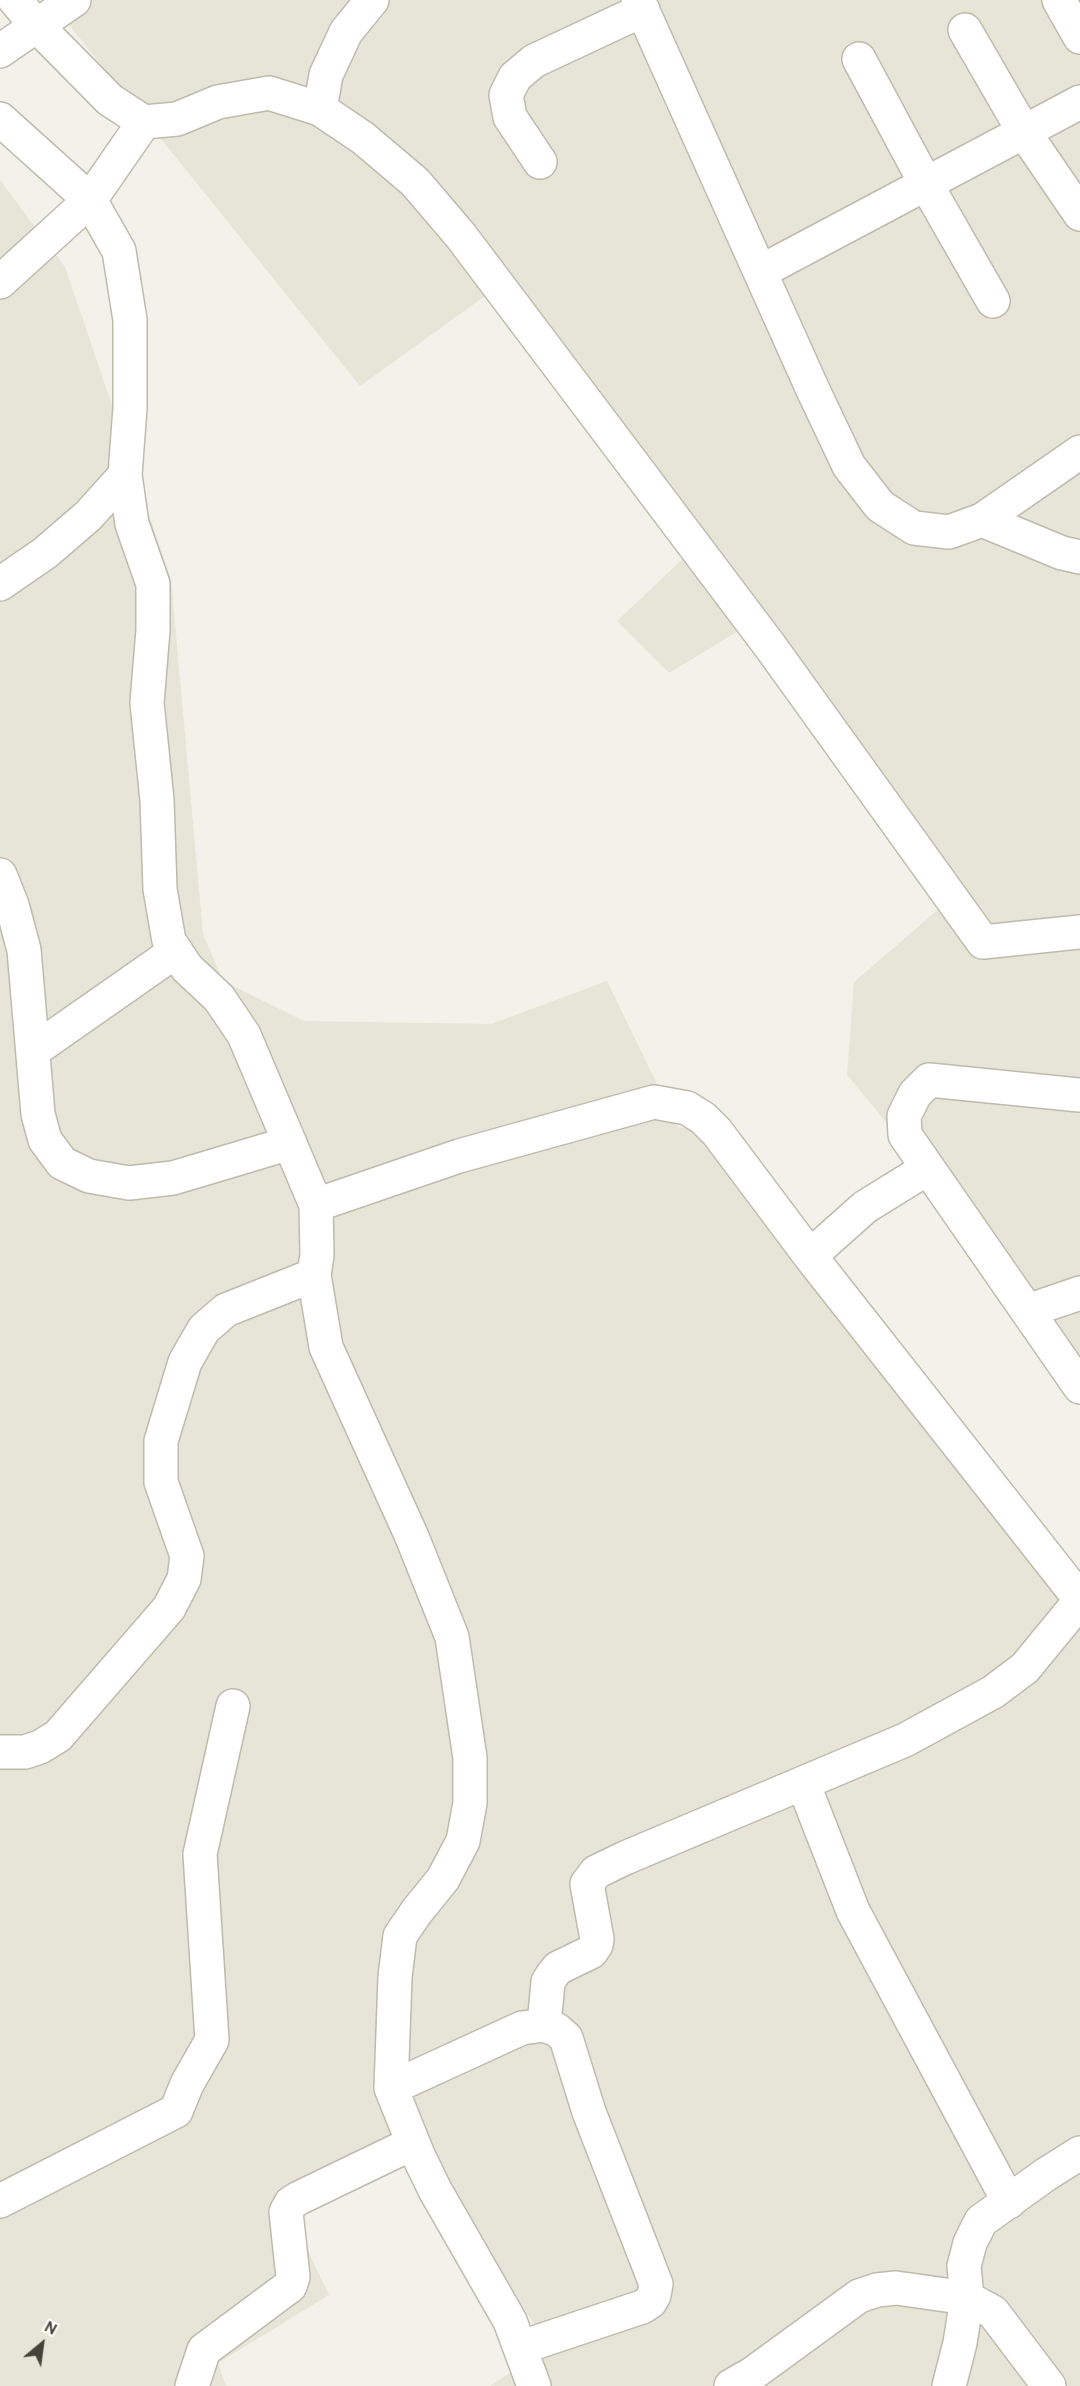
<!DOCTYPE html>
<style>
body{margin:0}
#map{position:relative;width:1080px;height:2386px;overflow:hidden;background:#f3f2ea;font-family:Cabin,sans-serif}
canvas{display:block}
.north{position:absolute;left:12px;top:2314px;width:60px;height:60px;-webkit-text-stroke:4px #fff;paint-order:stroke;rotate:29deg;font-size:16px;font-weight:700;line-height:24px;text-align:center;color:#464338}
.north::after{content:'';display:block;margin:auto;width:21px;height:27px;background:#464338;clip-path:polygon(50% 0,100% 100%,50% 72%,0 100%)}
</style>
<div id="map">
<canvas width="1080" height="2386"></canvas>
<div class="north">N</div>
</div>
<script>
const context = document.querySelector('canvas').getContext('2d');
context.lineJoin = 'round';
function fill(path, color) { context.fillStyle = color; context.fill(path, 'evenodd'); }
const shape = rows => new Path2D(rows.map(r => 'M' + r).join(''));
function stroke(path, color, width, dash) { context.strokeStyle = color; context.lineWidth = width; context.lineCap = dash ? 'butt' : 'round'; context.setLineDash(dash || []); context.stroke(path); }
const residential = shape([
 [49,0,1080,0,1080,1356,847,1075,854,982,948,901,745,627,669,673,617,621,692,550,506,281,360,386],
 [0,180,65,267,171,579,203,934,223,981,304,1021,491,1024,607,981,678,1127,701,1131,1080,1616,1080,2386,490,2386,548,2348,429,2153,290,2213,329,2295,218,2363,226,2386,0,2386]
]);
const minor = shape([
 [15,0,36,25,110,100,144,122,177,119,218,102,269,93,320,109,363,138,415,182,461,236,770,646,983,942,1080,932],
 [638,0,813,390,849,466,880,506,914,528,949,532,982,520,1062,553,1080,557],
 [1059,0,1080,37],
 [965,30,1024,132,1080,214],
 [0,51,74,0],
 [859,59,926,184,993,301],
 [320,109,326,75,346,32,372,0],
 [0,119,90,200,119,251,130,320,130,408,125,475,132,524,153,584,153,630,147,703,157,800,160,889,169,941,187,968,219,998,244,1035,316,1205],
 [540,162,510,117,506,95,515,77,534,61,643,10],
 [760,272,1080,102],
 [0,282,90,200,144,122],
 [982,520,1080,452],
 [0,584,45,553,88,516,125,475],
 [0,875,12,905,24,950,38,1114,45,1140,62,1163,89,1176,129,1183,173,1178,290,1143],
 [33,1051,176,951],
 [1080,1095,929,1080,915,1094,904,1116,905,1135,1080,1387],
 [810,1256,865,1207,928,1168],
 [1027,1311,1080,1293],
 [0,1752,25,1752,40,1747,58,1736,169,1608,184,1579,187,1556,161,1482,161,1441,185,1362,204,1329,226,1310,314,1275],
 [803,1783,853,1911,1009,2202],
 [544,2025,548,1982,553,1974,558,1968,591,1952,596,1945,597,1939,587,1884,596,1872,625,1858,905,1740,993,1692,1025,1668,1080,1601],
 [391,2088,522,2028,544,2025,557,2030,566,2038,589,2112,656,2284,654,2295,650,2302,642,2307,522,2347],
 [0,2201,176,2111,187,2084,212,2040,200,1854,233,1706],
 [192,2386,204,2350,290,2286,293,2277,286,2212,291,2203,299,2198,413,2143],
 [534,2386,510,2321,435,2190,418,2155,391,2088,395,1977,400,1936,417,1911,443,1879,463,1841,470,1803,470,1758,452,1637,412,1537,326,1347,314,1275,317,1255,316,1205,459,1156,654,1102,687,1108,703,1118,717,1132,810,1256,1080,1599],
 [731,2386,752,2374,859,2296,877,2290,896,2288,967,2298,993,2312,1049,2386]
]);
const tertiary = shape([
 [949,2386,960,2343,967,2298,964,2266,970,2243,981,2221,1045,2175,1080,2153]
]);
fill(residential, '#e6e5d8');
stroke(minor, '#bebbad', 36);
stroke(tertiary, '#bebbad', 36);
stroke(minor, '#fff', 33);
stroke(tertiary, '#fff', 33);
</script>
